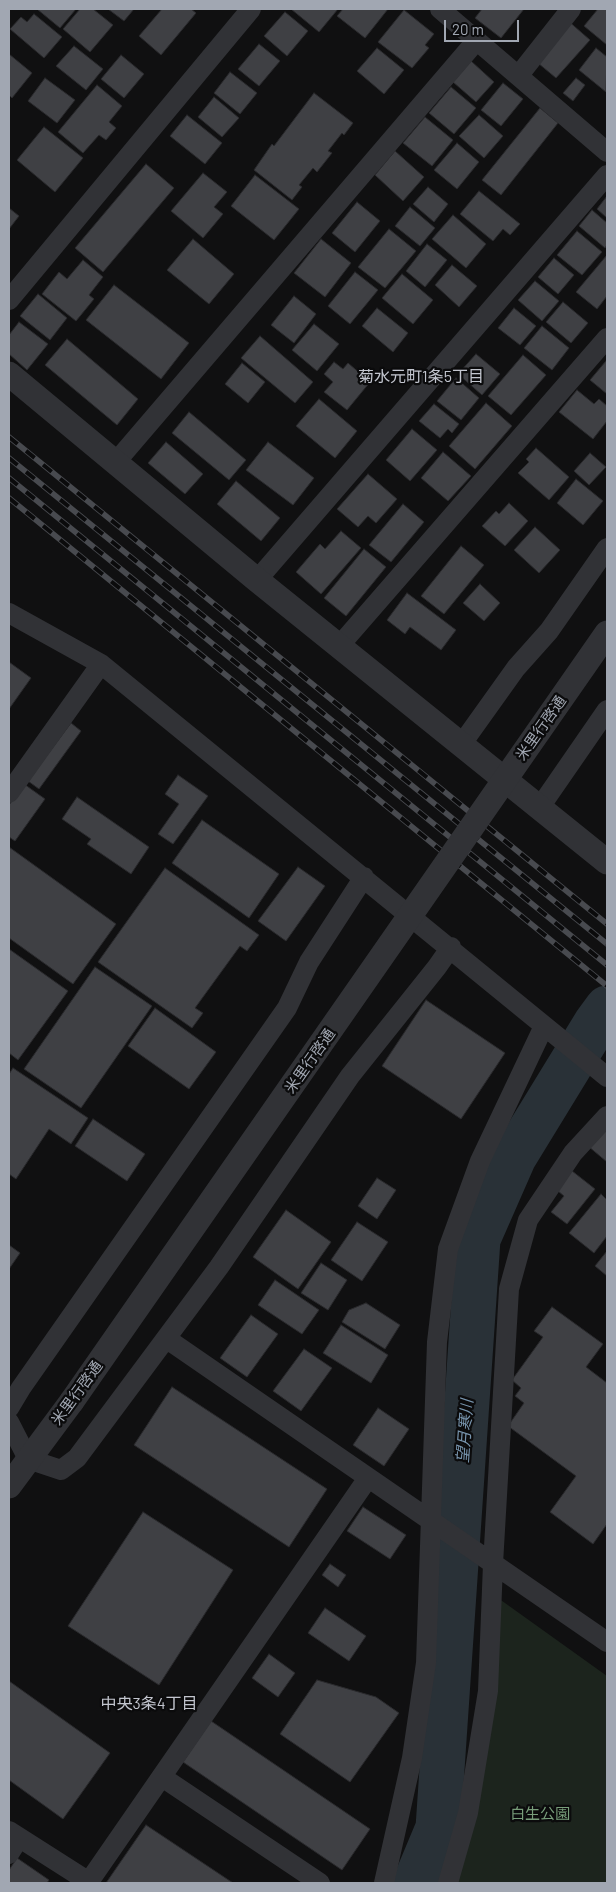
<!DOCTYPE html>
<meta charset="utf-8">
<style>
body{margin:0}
#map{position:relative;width:616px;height:1892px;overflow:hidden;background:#101011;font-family:Barlow,sans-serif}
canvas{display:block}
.frame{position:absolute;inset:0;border:10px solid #a1a7b2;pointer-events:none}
.scale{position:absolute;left:444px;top:20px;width:75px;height:22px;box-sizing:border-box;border:2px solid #a1a7b2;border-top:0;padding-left:6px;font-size:15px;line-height:18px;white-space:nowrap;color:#a1a7b2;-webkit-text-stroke:4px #0b0b0c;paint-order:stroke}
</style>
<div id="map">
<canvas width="616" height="1892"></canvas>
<div class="frame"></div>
<div class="scale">20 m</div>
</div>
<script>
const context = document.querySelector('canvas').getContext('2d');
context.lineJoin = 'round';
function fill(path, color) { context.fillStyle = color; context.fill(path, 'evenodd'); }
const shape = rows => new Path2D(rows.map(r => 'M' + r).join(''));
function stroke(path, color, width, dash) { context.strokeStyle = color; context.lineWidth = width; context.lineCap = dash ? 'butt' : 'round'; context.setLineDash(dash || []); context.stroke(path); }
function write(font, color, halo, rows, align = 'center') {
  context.font = font + ' Barlow,"Noto Sans JP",sans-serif'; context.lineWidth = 4.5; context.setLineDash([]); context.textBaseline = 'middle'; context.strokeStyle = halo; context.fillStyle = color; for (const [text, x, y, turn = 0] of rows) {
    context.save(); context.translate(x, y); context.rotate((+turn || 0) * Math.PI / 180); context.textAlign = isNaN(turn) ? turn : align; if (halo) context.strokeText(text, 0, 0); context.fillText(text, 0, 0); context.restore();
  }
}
const green = shape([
 [498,1598,607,1676,607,1883,450,1883]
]);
const river = shape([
 [415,1883,438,1828,478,1239,514,1157,596,1023,607,1008]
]);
const building = shape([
 [37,9,76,9,60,28,37,9],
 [80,9,93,9,113,25,90,52,63,29,80,9],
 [108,9,134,9,124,21,108,9],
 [162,9,191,9,196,13,161,55,139,36,162,9],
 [291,9,338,9,319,32,291,9],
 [343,9,388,9,365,38,337,16,343,9],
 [482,9,524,9,501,38,475,18,482,9],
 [598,9,607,9,607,45,584,26,598,9],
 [404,10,434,34,425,45,429,48,412,68,378,42,404,10],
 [285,12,308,31,287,56,264,36,285,12],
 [34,14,62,37,44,58,10,29,21,17,27,22,34,14],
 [566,19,590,40,556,78,532,58,566,19],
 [259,44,280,61,259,86,238,69,259,44],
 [74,46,103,69,86,90,56,66,74,46],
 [377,48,404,70,384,94,357,71,377,48],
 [596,48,607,57,606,92,579,70,596,48],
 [9,54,32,73,12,98,9,95,9,54],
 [121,55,144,74,124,98,101,79,121,55],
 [471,61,494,82,476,102,453,82,471,61],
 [230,72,257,93,240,114,214,93,230,72],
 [45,78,75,100,57,123,28,101,45,78],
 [576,78,585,85,573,101,563,93,576,78],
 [503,83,523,99,501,126,481,110,503,83],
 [97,85,122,106,109,122,116,128,106,140,99,135,83,153,58,132,97,85],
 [451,87,476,108,454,134,429,113,451,87],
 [314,93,353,123,344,135,342,133,328,151,332,153,317,172,313,168,299,185,302,187,292,200,254,170,272,144,274,146,314,93],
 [214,97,239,118,222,137,198,117,214,97],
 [540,108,558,123,501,195,482,180,540,108],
 [187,115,222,143,205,164,170,136,187,115],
 [479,115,503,136,484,158,459,136,479,115],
 [425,117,453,140,432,166,403,143,425,117],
 [44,127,83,158,55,192,17,160,44,127],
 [457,143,479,162,457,189,434,170,457,143],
 [395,151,424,177,403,201,375,175,395,151],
 [146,164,174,188,103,272,75,248,146,164],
 [203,173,227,192,214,207,223,214,203,238,171,211,203,173],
 [255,175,299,209,274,240,231,206,255,175],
 [428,187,448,204,434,222,413,204,428,187],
 [479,191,520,224,510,235,503,229,493,241,460,214,479,191],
 [607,196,607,218,597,209,607,196],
 [357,202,380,221,355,252,332,233,357,202],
 [410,207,435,228,420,246,395,226,410,207],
 [9,208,19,216,9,229,9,208],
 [592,210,607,223,607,245,605,248,579,226,592,210],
 [453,215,486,244,466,268,432,239,453,215],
 [389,229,416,251,385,288,358,267,389,229],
 [577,231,602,252,582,275,557,255,577,231],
 [193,239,234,274,209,304,167,270,193,239],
 [321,239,351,263,325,297,294,273,321,239],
 [427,244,447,260,425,287,406,271,427,244],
 [607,255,607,296,597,309,576,292,607,255],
 [554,258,574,275,558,294,538,277,554,258],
 [83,260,103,277,89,295,94,299,76,321,42,294,59,272,67,279,83,260],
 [452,265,477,286,459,307,435,285,452,265],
 [355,272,378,290,350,324,328,306,355,272],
 [402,274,433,300,413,324,382,298,402,274],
 [535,281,559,301,542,321,518,300,535,281],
 [114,285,189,343,161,379,86,320,114,285],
 [38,294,67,318,50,340,20,316,38,294],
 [294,296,316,314,294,343,271,325,294,296],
 [563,302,588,323,571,343,546,322,563,302],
 [377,308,408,333,393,352,362,326,377,308],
 [514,308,536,326,520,345,498,328,514,308],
 [19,322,48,344,27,370,9,354,9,335,19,322],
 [314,324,339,344,317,371,292,350,314,324],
 [542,326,569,348,552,370,524,348,542,326],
 [260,336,313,382,295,403,241,358,260,336],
 [67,339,138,399,117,425,45,365,67,339],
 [476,354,500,374,482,395,458,374,476,354],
 [523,355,546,375,511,415,488,396,523,355],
 [606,361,607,363,607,394,590,380,606,361],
 [334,362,343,369,348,363,370,382,347,410,324,392,333,382,324,374,334,362],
 [242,363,265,382,248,403,225,384,242,363],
 [456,378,479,398,461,420,437,401,456,378],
 [577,390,594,404,599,399,607,406,607,421,593,439,559,412,577,390],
 [319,399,357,431,335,458,296,426,319,399],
 [486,403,512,426,475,469,449,446,486,403],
 [434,404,459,424,452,433,448,429,440,438,419,421,434,404],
 [189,412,246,460,229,480,172,433,189,412],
 [412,429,437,450,410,481,386,460,412,429],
 [166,442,203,474,185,494,148,463,166,442],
 [268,442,314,478,293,505,246,470,268,442],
 [536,448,569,477,549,500,518,473,529,462,526,459,536,448],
 [443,452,471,476,448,501,421,478,443,452],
 [590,453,606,467,589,485,574,471,590,453],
 [368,474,397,499,376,523,368,516,358,527,337,509,368,474],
 [576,479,603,501,583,525,557,503,576,479],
 [236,481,280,518,261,541,217,504,236,481],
 [509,503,528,521,505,546,482,526,496,511,499,514,509,503],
 [403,504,424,522,391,562,369,545,403,504],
 [535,527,560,550,539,573,514,550,535,527],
 [341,531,361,548,321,594,296,572,320,544,325,549,341,531],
 [461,546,484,565,444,614,421,596,461,546],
 [364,549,386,567,346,616,324,598,364,549],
 [480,584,500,603,484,621,463,603,480,584],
 [407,593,456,630,441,650,410,627,405,634,387,620,407,593],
 [9,662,31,678,9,709,9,662],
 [71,723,81,731,39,789,28,781,71,723],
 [178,775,208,796,173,844,158,834,179,804,165,794,178,775],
 [24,784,45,799,15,841,9,837,9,805,24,784],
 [77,797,149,847,131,874,87,844,91,839,62,819,77,797],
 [202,820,279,874,249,918,172,863,202,820],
 [9,847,116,924,73,984,9,938,9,847],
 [298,867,325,886,286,941,258,921,298,867],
 [165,868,259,935,247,951,240,946,195,1008,203,1013,192,1028,98,962,165,868],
 [9,949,68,991,18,1060,9,1053,9,949],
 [95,967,152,1006,81,1108,24,1069,95,967],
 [426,1000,505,1053,461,1119,382,1066,426,1000],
 [155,1008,216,1052,189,1089,128,1046,155,1008],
 [13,1068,88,1118,71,1144,49,1129,16,1179,9,1174,9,1074,13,1068],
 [93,1119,145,1154,127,1181,75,1146,93,1119],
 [607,1124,607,1162,588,1146,607,1124],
 [567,1167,595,1189,567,1224,551,1212,564,1196,552,1186,567,1167],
 [377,1178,396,1190,377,1219,358,1206,377,1178],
 [601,1194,607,1200,607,1236,594,1253,569,1233,601,1194],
 [286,1210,331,1242,298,1289,253,1257,286,1210],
 [357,1222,388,1242,362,1281,331,1260,357,1222],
 [9,1245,20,1253,9,1269,9,1245],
 [607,1251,607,1276,595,1266,607,1251],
 [321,1263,347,1280,328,1310,301,1293,321,1263],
 [275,1280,319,1310,302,1334,258,1305,275,1280],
 [366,1303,400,1325,385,1349,342,1322,349,1310,366,1303],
 [552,1307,603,1344,586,1367,607,1383,607,1524,593,1544,550,1512,576,1476,508,1426,524,1403,515,1396,521,1388,512,1380,543,1337,534,1331,552,1307],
 [251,1315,278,1334,247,1377,220,1358,251,1315],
 [341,1325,388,1355,371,1383,323,1353,341,1325],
 [304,1349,332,1368,301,1411,273,1391,304,1349],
 [172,1387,327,1489,289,1547,134,1445,172,1387],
 [378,1408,409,1429,384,1466,353,1445,378,1408],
 [363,1507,406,1535,390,1559,347,1531,363,1507],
 [143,1512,233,1570,159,1685,68,1626,143,1512],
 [330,1564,346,1575,338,1587,322,1575,330,1564],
 [325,1608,366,1636,349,1661,308,1633,325,1608],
 [269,1654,295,1673,278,1697,252,1678,269,1654],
 [317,1680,376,1697,399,1713,350,1782,280,1734,317,1680],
 [9,1681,110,1753,63,1819,9,1780,9,1681],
 [211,1721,370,1829,342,1870,183,1762,211,1721],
 [146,1825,233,1883,106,1883,146,1825],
 [17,1858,49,1880,47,1883,9,1883,9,1870,17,1858]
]);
const minor = shape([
 [440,9,607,152],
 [519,75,571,9],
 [9,300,251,9],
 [115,463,477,40],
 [257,580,607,175],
 [9,613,101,664,607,1077],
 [340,645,607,338],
 [461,745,516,668,549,631,607,548],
 [9,793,101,664],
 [540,807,607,710],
 [167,1339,607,1642],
 [9,1408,21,1388,287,1008,309,962,364,877],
 [9,1422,28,1459,61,1470,77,1458,219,1267,350,1076,437,967,451,947],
 [162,1777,320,1883],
 [9,1831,89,1882],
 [9,1854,19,1838],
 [88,1883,368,1478],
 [384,1883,412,1758,426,1663,437,1342,448,1249,480,1161,544,1026],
 [448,1883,468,1813,488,1691,493,1564,509,1289,528,1220,573,1153,607,1116]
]);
const tertiary = shape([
 [9,374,257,580,607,862],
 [9,1486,72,1401]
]);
const rail = shape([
 [9,437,607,924],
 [9,458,607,944],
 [9,478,607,965],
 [9,498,607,986]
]);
const tertiaryBridge = shape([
 [72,1401,607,633]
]);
const streetNames = [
 ["米里行啓通",541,728,-55],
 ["米里行啓通",310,1061,-55],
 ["米里行啓通",77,1393,-54]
];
const parkNames = [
 ["白生公園",540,1814]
];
const neighbourhoodNames = [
 ["菊水元町1条5丁目",421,377],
 ["中央3条4丁目",149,1704]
];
const waterNames = [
 ["望月寒川",465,1431,-86]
];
fill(green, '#1c241d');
stroke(river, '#293137', 45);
fill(building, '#3f4044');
stroke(building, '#2a2a2d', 1);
stroke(minor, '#313236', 20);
stroke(tertiary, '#313236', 25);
stroke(rail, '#484a4f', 5.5);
stroke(rail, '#0b0b0c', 4, [11]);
stroke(tertiaryBridge, '#313236', 25);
write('15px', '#a1a7b2', '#0b0b0c', streetNames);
write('15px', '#789d7a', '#0b0b0c', parkNames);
write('16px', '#c2c5ce', '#0b0b0c', neighbourhoodNames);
write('italic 16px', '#7895ae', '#0b0b0c', waterNames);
</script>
